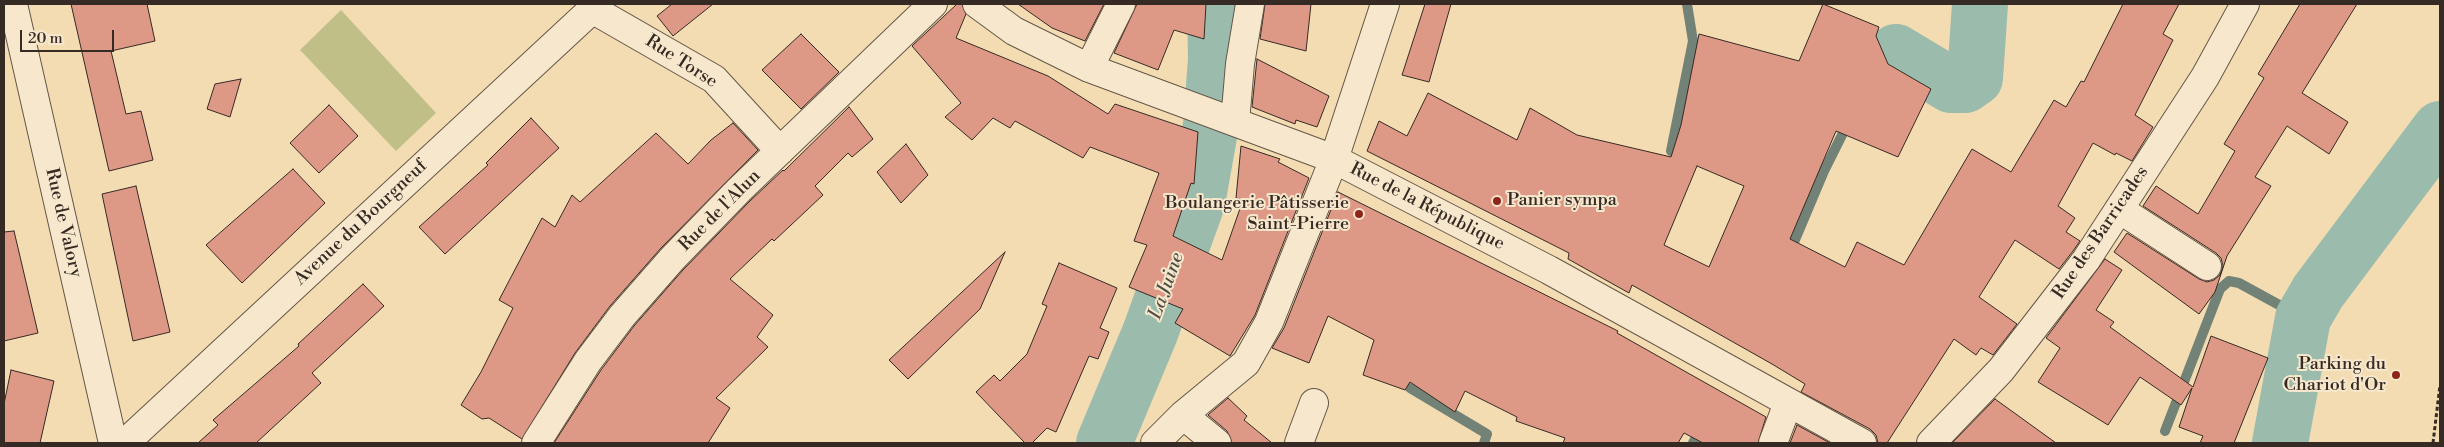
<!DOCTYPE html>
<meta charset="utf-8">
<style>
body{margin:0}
#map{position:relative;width:2444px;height:447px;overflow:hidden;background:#f3dcb2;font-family:"Libre Bodoni",serif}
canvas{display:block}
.frame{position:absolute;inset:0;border:5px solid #362a24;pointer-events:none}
.scale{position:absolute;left:20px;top:30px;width:94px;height:22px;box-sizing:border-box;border:2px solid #362a24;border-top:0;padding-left:6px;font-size:15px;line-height:18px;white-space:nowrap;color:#362a24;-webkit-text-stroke:4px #f7e8cd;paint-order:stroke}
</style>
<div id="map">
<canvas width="2444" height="447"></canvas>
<div class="frame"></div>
<div class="scale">20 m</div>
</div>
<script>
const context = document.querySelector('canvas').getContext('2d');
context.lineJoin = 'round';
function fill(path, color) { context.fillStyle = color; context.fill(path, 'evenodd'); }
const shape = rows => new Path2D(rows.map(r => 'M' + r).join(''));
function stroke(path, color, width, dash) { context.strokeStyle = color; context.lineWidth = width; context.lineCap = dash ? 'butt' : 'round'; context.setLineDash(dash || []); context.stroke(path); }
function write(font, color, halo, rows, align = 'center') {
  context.font = font + ' "Libre Bodoni",serif'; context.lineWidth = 4; context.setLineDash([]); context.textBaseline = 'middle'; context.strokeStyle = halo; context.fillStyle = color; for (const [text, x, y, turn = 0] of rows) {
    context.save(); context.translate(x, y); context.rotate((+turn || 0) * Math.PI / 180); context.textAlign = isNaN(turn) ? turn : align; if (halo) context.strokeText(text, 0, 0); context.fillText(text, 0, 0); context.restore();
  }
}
const green = shape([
 [341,10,436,113,396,151,300,50]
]);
const stream = shape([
 [1877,66,1879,62,1896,52],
 [1671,151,1693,41,1687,4],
 [1789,254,1824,171,1849,121],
 [1410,388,1487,434,1484,443],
 [2165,431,2220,289,2229,281,2239,283,2303,318],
 [1693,443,1699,432]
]);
const river = shape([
 [1896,52,1951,85,1965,85,1975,78,1980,4],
 [1104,443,1150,333,1197,203,1211,125,1216,59,1215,4],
 [2280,443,2303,318,2318,292,2440,129]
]);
const building = shape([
 [71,4,147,4,155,41,111,51,126,114,141,111,153,160,109,171,71,4],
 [672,4,713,4,673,36,657,16,672,4],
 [957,4,962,4,966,14,956,38,1048,76,1108,114,1115,104,1198,132,1194,184,1191,183,1173,236,1222,260,1243,200,1236,198,1241,146,1280,159,1278,162,1309,178,1255,315,1230,356,1175,323,1183,309,1129,287,1147,245,1134,241,1159,173,1090,147,1083,158,1015,121,1010,128,993,118,972,140,945,117,961,103,912,46,957,4],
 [1018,4,1104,4,1085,41,1052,28,1018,4],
 [1137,4,1206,4,1204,39,1174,30,1158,70,1114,53,1137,4],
 [1265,4,1311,4,1306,51,1260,39,1265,4],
 [1425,4,1451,4,1429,82,1402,75,1425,4],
 [1823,4,1879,27,1876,36,1888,64,1931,89,1898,157,1836,131,1790,239,1845,267,1857,242,1904,265,1972,149,2011,172,2054,100,2066,107,2081,81,2084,82,2123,4,2179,4,2163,34,2173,40,2135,115,2153,127,2132,161,2116,153,2115,155,2093,143,2058,206,2075,218,2066,232,2080,241,2073,251,2059,269,2015,240,1979,297,2017,324,1993,355,1981,348,1976,355,1954,339,1887,443,1878,443,1876,435,1870,429,1801,392,1805,384,1772,364,1632,285,1629,293,1568,259,1569,253,1367,151,1379,121,1407,136,1428,93,1517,140,1530,108,1577,135,1671,157,1681,125,1699,34,1799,61,1823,4],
 [1697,166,1744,186,1709,267,1664,245,1697,166],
 [2300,4,2357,4,2302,93,2348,122,2329,154,2287,126,2255,177,2271,186,2227,256,2215,292,2199,314,2114,252,2127,233,2199,279,2207,282,2214,280,2220,275,2223,266,2221,258,2216,253,2143,206,2156,186,2198,214,2235,151,2224,144,2264,78,2258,74,2300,4],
 [801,34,839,72,801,109,762,70,801,34],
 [1257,59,1329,96,1317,127,1296,120,1295,124,1252,107,1257,59],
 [241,79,230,117,207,109,215,84,241,79],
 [329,105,358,136,319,173,290,143,329,105],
 [849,107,873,139,852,157,848,153,815,186,823,195,774,241,772,239,730,279,773,315,757,337,768,347,716,398,730,408,708,443,554,443,601,370,634,326,683,270,750,201,783,170,784,171,849,107],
 [531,118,559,148,445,254,419,227,488,165,486,163,531,118],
 [733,123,758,150,661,248,610,306,575,353,522,439,489,418,482,419,461,405,481,372,513,308,499,300,542,218,555,227,572,195,580,202,656,133,688,164,711,140,733,123],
 [906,144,928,175,901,203,877,172,906,144],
 [293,169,325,203,242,283,206,245,293,169],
 [136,186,170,332,133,341,102,194,136,186],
 [1338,192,1618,331,1617,333,1766,417,1758,443,1703,443,1684,433,1678,443,1563,443,1565,438,1516,421,1517,417,1465,391,1455,412,1410,382,1405,390,1363,375,1374,340,1328,316,1309,363,1272,348,1284,328,1338,192],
 [14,231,38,333,4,341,4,232,14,231],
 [1005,252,980,309,908,379,889,360,1005,252],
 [2105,259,2122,270,2096,310,2114,322,2110,327,2193,387,2211,336,2268,358,2234,443,2200,443,2203,436,2179,427,2192,388,2181,405,2140,377,2108,425,2038,382,2060,348,2046,338,2105,259],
 [1059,263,1117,288,1100,328,1109,332,1098,359,1089,356,1056,432,1047,428,1032,443,1025,443,976,392,994,375,1000,381,1027,354,1047,306,1042,304,1059,263],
 [363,284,384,306,312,373,321,383,256,443,198,443,218,425,213,420,299,346,298,344,363,284],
 [11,370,54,381,40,443,4,443,4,404,11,370],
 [1228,398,1247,416,1244,420,1272,443,1232,443,1227,431,1208,415,1228,398],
 [1995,399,2056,443,1952,443,1995,399],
 [1797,425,1830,443,1790,443,1797,425]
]);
const path = shape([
 [2433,443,2440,385]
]);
const minor = shape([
 [13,4,113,443],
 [977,4,1014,31,1089,68,1334,159,1549,270,1862,443],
 [592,9,714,79,780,151],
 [1089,68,1121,4],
 [1235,122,1240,64,1250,4],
 [2119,209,2207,266],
 [1183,415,1217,443],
 [125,443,598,4],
 [536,443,588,361,622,316,672,259,739,190,933,4],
 [1155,443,1183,415,1246,363,1269,322,1334,159,1385,4],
 [1299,443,1314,403],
 [1773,443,1788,403],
 [1931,443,2001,370,2086,260,2205,77,2245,4]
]);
const markers = [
 [1497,201,5,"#8f2418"],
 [1359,214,5,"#8f2418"],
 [2396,375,5,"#8f2418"]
];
const streetNames = [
 ["Rue Torse",681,62,33],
 ["Rue de la République",1427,207,27],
 ["Rue de l'Alun",720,211,-45],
 ["Rue de Valory",63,223,77],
 ["Avenue du Bourgneuf",361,223,-43],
 ["Rue des Barricades",2101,233,-56]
];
const poiNames = [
 ["Panier sympa",1507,201,"left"],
 ["Boulangerie Pâtisserie",1349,204],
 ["Saint-Pierre",1349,225],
 ["Parking du",2386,365],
 ["Chariot d'Or",2386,386]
];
const waterNames = [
 ["La Juine",1167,286,-70]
];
fill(green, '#c1bf88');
stroke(stream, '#738276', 10);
stroke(river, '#9bbcad', 56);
fill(building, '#de9886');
stroke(building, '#362a24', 1);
stroke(minor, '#655648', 30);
stroke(path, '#362a24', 3, [4, 2.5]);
stroke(minor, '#f7e8cd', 28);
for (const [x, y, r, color] of markers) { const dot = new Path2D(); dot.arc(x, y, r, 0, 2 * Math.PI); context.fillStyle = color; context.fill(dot); stroke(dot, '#f7e8cd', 2); }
write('18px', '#362a24', '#f7e8cd', streetNames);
write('18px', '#362a24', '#f7e8cd', poiNames, 'right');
write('italic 19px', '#4f4e46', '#f7e8cd', waterNames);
</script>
